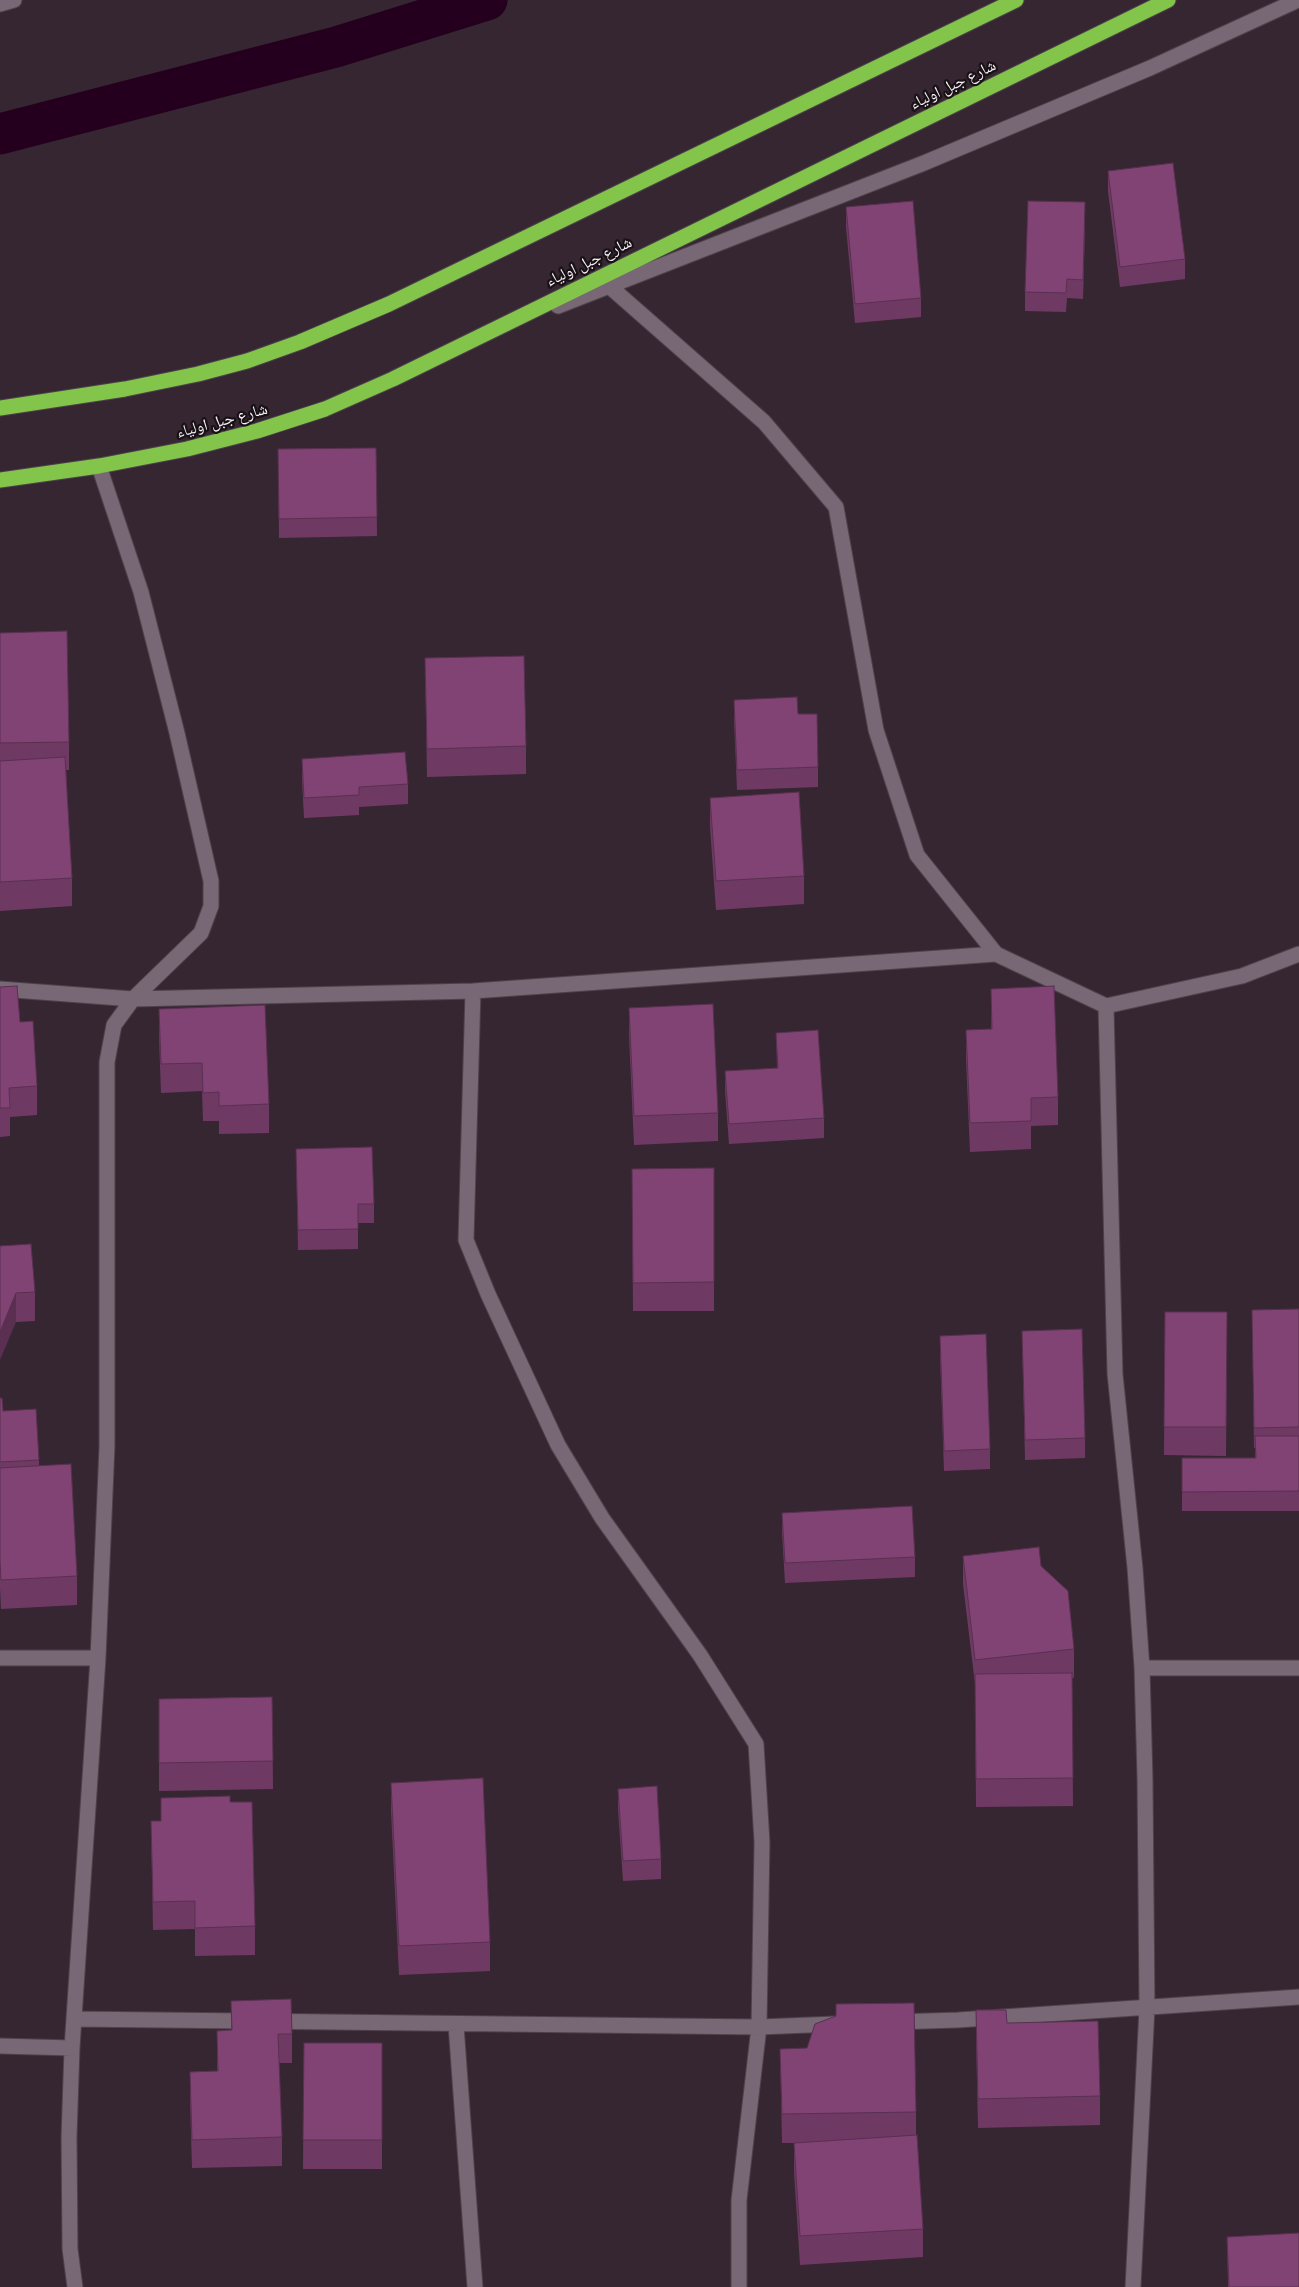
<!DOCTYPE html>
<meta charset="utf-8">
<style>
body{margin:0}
canvas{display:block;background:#352631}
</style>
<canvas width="1299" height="2287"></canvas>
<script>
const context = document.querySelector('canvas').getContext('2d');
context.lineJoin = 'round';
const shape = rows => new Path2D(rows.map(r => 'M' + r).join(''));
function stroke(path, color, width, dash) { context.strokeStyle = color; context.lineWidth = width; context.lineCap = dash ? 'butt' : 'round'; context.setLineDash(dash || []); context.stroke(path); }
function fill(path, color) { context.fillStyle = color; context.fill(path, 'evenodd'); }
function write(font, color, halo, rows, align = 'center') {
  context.font = font + ' "Zilla Slab","Noto Naskh Arabic",serif'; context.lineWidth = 4.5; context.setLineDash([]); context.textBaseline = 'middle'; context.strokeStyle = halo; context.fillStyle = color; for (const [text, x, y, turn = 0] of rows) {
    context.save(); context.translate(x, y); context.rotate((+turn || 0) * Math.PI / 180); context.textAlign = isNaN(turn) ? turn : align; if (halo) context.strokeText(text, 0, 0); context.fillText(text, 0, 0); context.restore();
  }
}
const canal = shape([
 [0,134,336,47,487,0]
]);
const lane = shape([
 [0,4,14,0]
]);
const street = shape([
 [608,285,764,422,836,507,876,730,917,855,996,954,1106,1006,1242,976,1299,954],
 [558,306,924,163,1150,68,1298,0],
 [0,989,133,999,473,991,996,954],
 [473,991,466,1240,488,1294,558,1445,602,1518,700,1655,756,1744,762,1842,759,2027,739,2200,739,2287],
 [1106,1006,1115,1374,1135,1568,1142,1668,1145,1779,1147,2008,1133,2287],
 [0,1658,98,1658],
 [1142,1668,1299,1668],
 [74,2019,759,2027,835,2024],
 [895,2022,958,2020,1299,1997],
 [456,2025,475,2287],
 [0,2046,72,2048],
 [75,2287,70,2249,69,2137,72,2048,98,1658,107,1446,107,1062,114,1025,133,999,201,933,211,906,211,881,177,733,141,592,99,466]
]);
const highway = shape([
 [0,408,125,389,198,374,247,361,300,342,389,304,1016,0],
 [0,480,99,466,187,449,257,431,325,409,393,379,1168,0]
]);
const wall = shape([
 [1108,171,1185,259,1185,279,1120,287,1108,191],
 [846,207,921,298,921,317,855,323,846,227],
 [1085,222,1083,299,1067,298,1066,312,1025,311,1025,292],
 [376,448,377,536,279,538,278,449],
 [0,633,69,742,69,770,66,770,72,878,72,906,0,911],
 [425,658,526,746,526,774,427,777],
 [734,700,798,714,818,767,818,787,737,790,734,720],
 [302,759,408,784,408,804,359,807,359,815,304,818,302,779],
 [710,798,804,876,804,904,716,910,710,827],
 [0,987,20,1022,37,1086,37,1115,10,1117,10,1136,0,1137],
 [991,989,1058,1097,1058,1125,1031,1126,1031,1149,970,1152,966,1059,966,1030,991,1029],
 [629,1008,718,1113,718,1141,634,1145,629,1036],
 [159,1009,269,1104,269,1133,219,1134,219,1121,203,1121,202,1091,161,1093,159,1038],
 [776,1033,824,1118,824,1138,729,1144,725,1091,725,1071,777,1068],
 [296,1149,374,1204,374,1223,358,1223,358,1249,298,1250],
 [714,1168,714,1311,633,1311,632,1169],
 [0,1246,35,1292,35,1321,16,1322],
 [1299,1309,1299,1511,1182,1511,1182,1458,1255,1458,1255,1448,1254,1448,1252,1310],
 [1165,1312,1227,1312,1226,1456,1164,1455],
 [1022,1331,1085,1438,1085,1458,1025,1460],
 [940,1336,990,1449,990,1469,944,1471,940,1355],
 [0,1398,3,1411,39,1460,39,1466,77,1576,77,1605,1,1609,0,1588],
 [782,1513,915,1557,915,1577,785,1583,782,1532],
 [963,1556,1041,1566,1074,1649,1074,1678,1072,1678,1073,1806,976,1807,975,1684,963,1584],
 [272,1697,273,1789,159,1791,159,1699],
 [391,1783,490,1942,490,1971,399,1975,391,1811],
 [618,1789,661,1859,661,1879,623,1881,618,1809],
 [161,1798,230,1802,255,1926,255,1955,195,1956,195,1929,153,1930,151,1821,161,1821],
 [231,2001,292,2034,292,2063,279,2063,282,2137,282,2166,192,2168,190,2100,190,2072,217,2071,217,2031,231,2030],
 [976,2010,1007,2023,1100,2096,1100,2125,978,2128,976,2039],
 [304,2043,382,2043,382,2169,303,2169],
 [780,2049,916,2112,916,2135,923,2229,923,2257,800,2265,794,2172,794,2143,802,2143,782,2143],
 [1227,2237,1299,2287,1228,2287]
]);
const shadedWall = shape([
 [1085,202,1085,222,1083,299,1083,280],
 [16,1293,16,1322,0,1360,0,1332]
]);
const building = shape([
 [1173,163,1185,259,1120,267,1108,171,1173,163],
 [913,201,921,298,855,304,846,207,913,201],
 [1028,201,1085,202,1083,280,1067,279,1066,293,1025,292,1028,201],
 [376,448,377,517,279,519,278,449,376,448],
 [67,631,69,742,0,743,0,633,67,631],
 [524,656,526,746,427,749,425,658,524,656],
 [797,697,798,714,817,714,818,767,737,770,734,700,797,697],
 [405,752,408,784,359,787,359,795,304,798,302,759,405,752],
 [65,757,72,878,0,882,0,761,65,757],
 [799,792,804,876,716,881,710,798,799,792],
 [17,986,20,1022,33,1021,37,1086,9,1088,10,1108,0,1108,0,987,17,986],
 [1054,986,1058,1097,1031,1098,1031,1121,970,1123,966,1030,992,1029,991,989,1054,986],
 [713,1004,718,1113,634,1116,629,1008,713,1004],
 [265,1005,269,1104,219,1106,219,1092,203,1093,202,1063,161,1064,159,1009,265,1005],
 [818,1030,824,1118,729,1124,725,1071,778,1068,776,1033,818,1030],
 [372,1147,374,1204,358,1204,358,1229,298,1230,296,1149,372,1147],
 [714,1168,714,1282,633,1283,632,1169,714,1168],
 [31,1244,35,1292,16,1293,0,1332,0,1246,31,1244],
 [1299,1309,1299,1427,1254,1428,1252,1310,1299,1309],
 [1165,1312,1227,1312,1226,1427,1164,1427,1165,1312],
 [1082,1329,1085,1438,1025,1440,1022,1331,1082,1329],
 [986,1334,990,1449,944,1451,940,1336,986,1334],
 [0,1398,2,1398,3,1411,36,1409,39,1460,0,1462,0,1398],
 [1255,1436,1299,1436,1299,1491,1182,1492,1182,1458,1256,1458,1255,1436],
 [71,1464,77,1576,1,1580,0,1560,0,1468,71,1464],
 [912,1506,915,1557,785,1563,782,1513,912,1506],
 [1039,1547,1041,1566,1068,1591,1074,1649,975,1660,963,1556,1039,1547],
 [1072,1673,1073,1778,976,1779,975,1674,1072,1673],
 [272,1697,273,1761,159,1763,159,1699,272,1697],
 [483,1778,490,1942,399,1946,391,1783,483,1778],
 [657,1786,661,1859,623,1861,618,1789,657,1786],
 [230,1796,230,1802,252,1802,255,1926,195,1928,195,1901,153,1902,151,1821,161,1821,161,1798,230,1796],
 [291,1999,292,2034,278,2034,282,2137,192,2140,190,2072,218,2071,217,2031,232,2030,231,2001,291,1999],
 [914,2003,916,2112,782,2114,780,2049,807,2048,815,2024,836,2016,836,2004,914,2003],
 [976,2010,1006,2010,1007,2023,1098,2021,1100,2096,978,2099,976,2010],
 [304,2043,382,2043,382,2140,303,2140,304,2043],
 [917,2135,923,2229,800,2236,794,2143,917,2135],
 [1299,2233,1299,2287,1229,2287,1227,2237,1299,2233]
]);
const streetNames = [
 ["شارع جبل اولياء",953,85,-26],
 ["شارع جبل اولياء",589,262,-26],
 ["شارع جبل اولياء",222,421,-15]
];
stroke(canal, '#24001e', 41);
stroke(lane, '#4d414a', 17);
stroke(street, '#4d414a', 17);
stroke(highway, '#4d414a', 17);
stroke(lane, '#786774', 15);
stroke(street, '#786774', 15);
stroke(highway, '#82c54a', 15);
fill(wall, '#6e3a64');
fill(shadedWall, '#5a2f51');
fill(building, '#804374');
stroke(building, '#5a2f51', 1);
write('16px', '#fbf1f8', '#181217', streetNames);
</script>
